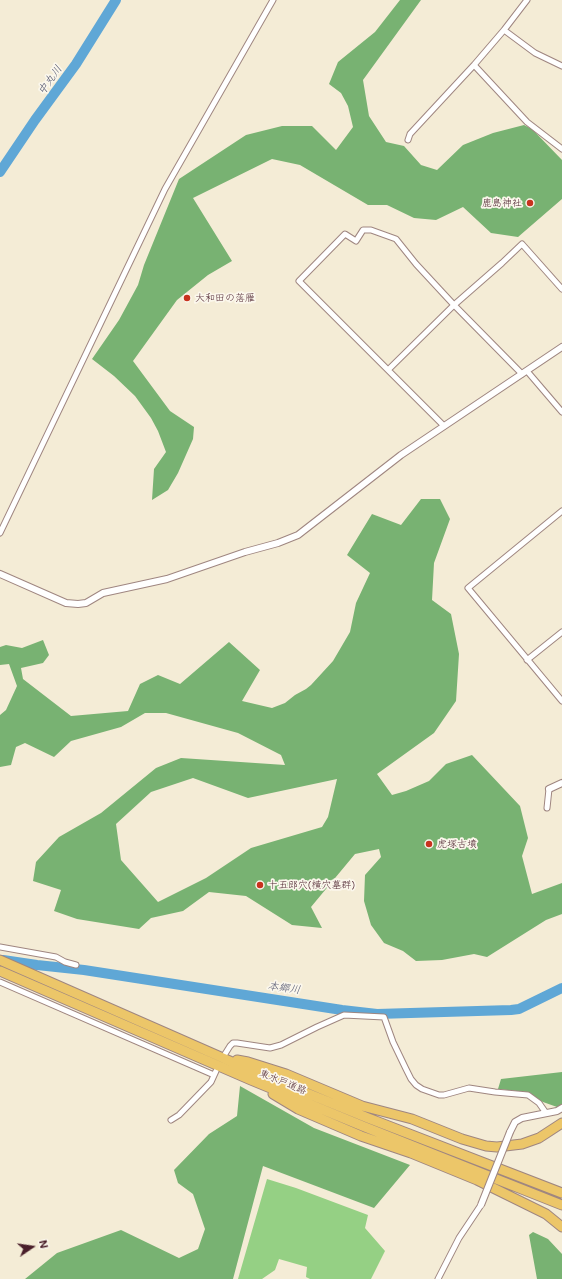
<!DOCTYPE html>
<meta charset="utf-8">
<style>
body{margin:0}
#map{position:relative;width:562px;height:1279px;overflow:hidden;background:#f4ecd6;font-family:Mali,sans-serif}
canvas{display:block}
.north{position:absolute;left:12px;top:1227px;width:40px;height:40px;-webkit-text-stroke:3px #fbf7ec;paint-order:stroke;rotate:77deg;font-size:11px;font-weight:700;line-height:16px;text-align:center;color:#4a1f2b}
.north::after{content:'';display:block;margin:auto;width:14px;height:18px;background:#4a1f2b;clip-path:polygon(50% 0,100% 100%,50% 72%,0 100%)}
</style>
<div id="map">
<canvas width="562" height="1279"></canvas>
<div class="north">N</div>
</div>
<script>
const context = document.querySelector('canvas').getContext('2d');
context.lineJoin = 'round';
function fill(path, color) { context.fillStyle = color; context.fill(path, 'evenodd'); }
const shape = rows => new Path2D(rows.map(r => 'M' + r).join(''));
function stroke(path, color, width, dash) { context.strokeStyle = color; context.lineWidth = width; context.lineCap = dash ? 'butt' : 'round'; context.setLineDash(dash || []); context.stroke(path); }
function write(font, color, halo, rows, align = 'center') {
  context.font = font + ' Mali,"Klee One",sans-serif'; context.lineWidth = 3.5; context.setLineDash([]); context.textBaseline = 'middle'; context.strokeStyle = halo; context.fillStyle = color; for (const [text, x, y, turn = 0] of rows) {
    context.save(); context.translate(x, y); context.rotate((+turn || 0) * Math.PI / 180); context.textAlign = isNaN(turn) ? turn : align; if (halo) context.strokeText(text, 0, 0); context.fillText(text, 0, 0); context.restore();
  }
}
const green = shape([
 [267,1179,296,1188,368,1215,365,1228,385,1251,371,1279,310,1279,306,1277,307,1267,279,1259,275,1270,262,1279,238,1279]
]);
const forest = shape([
 [400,0,421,0,363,80,369,116,386,142,404,146,421,165,437,170,463,145,493,133,524,125,532,129,562,160,562,199,518,237,491,233,463,207,436,220,414,218,387,205,368,205,300,165,272,159,193,198,232,261,208,275,177,300,133,361,170,411,194,427,193,439,178,473,168,490,152,500,154,469,166,452,158,431,151,418,135,396,114,376,92,359,119,320,138,285,144,265,179,179,246,135,282,126,312,126,336,150,353,127,348,106,341,93,329,84,338,62,375,32],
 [421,499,440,499,450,519,434,563,432,600,451,614,459,654,456,701,434,733,377,774,392,795,406,791,429,781,446,764,472,755,520,806,528,838,522,856,532,894,562,883,562,914,546,920,487,957,474,954,442,960,416,961,403,951,384,943,371,925,364,901,365,875,381,857,379,849,355,854,311,907,322,928,292,925,246,896,209,892,183,911,151,918,139,929,77,919,54,911,61,890,33,881,36,862,59,837,101,813,156,768,181,758,285,765,281,755,238,733,166,713,145,713,121,727,71,741,54,757,25,743,16,747,11,765,0,767,0,715,6,710,17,686,9,664,0,665,0,647,6,645,22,648,43,640,49,655,43,663,21,668,23,679,71,716,128,711,140,684,158,675,180,684,229,642,260,670,242,701,272,708,285,703,295,695,306,689,311,685,333,661,350,632,356,603,370,573,347,555,372,514,401,525],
 [193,778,248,798,337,779,328,817,322,827,251,848,206,878,158,902,121,860,116,824,151,792],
 [562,1072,562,1105,557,1107,543,1102,526,1092,498,1089,501,1079],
 [240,1086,314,1128,410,1165,374,1208,263,1166,233,1279,25,1279,57,1253,121,1230,179,1258,198,1249,205,1229,193,1194,178,1183,174,1170,209,1134,237,1116],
 [533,1232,548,1239,562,1254,562,1279,537,1279,529,1235]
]);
const river = shape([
 [0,172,35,120,76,64,116,0],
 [3,960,37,965,84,970,342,1010,377,1014,511,1010,519,1009,562,988]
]);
const minor = shape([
 [504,30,535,53,562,66],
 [474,65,527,122,562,149],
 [408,140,410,134,474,65,504,30,527,0],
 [389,369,454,305,502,263,522,244,562,289],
 [527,371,562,412],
 [444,426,299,281,345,234,356,241,363,230,371,230,396,239,416,264,454,305,522,374],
 [562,511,468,588,562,701],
 [0,533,165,189,273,0],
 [527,660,562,632],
 [547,808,549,789],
 [0,947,56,957,65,962,76,965],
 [0,982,214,1075],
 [225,1054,230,1046,233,1043,237,1043,270,1048,281,1045,317,1027,344,1015,384,1017,393,1042,406,1069,411,1079,416,1085,422,1089,439,1095,444,1095,469,1088,495,1092,528,1095,539,1103,546,1113],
 [171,1120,179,1115,211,1082,216,1071],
 [438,1279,459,1238,481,1205]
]);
const tertiary = shape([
 [0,574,66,603,78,604,86,603,103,593,167,579,245,552,278,543,298,535,401,455,562,347],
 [549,789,562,783],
 [510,1132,515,1122,522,1118,557,1111,562,1108]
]);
const motorway = shape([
 [0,960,255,1072,368,1118,562,1193],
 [0,971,251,1080,365,1127,562,1205],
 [237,1060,248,1062,286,1074,362,1106,412,1119,462,1139,486,1146,497,1147,522,1144,539,1138,562,1123],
 [273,1094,298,1109,361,1136,411,1153,477,1180,546,1214,562,1227]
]);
const tertiaryBridge = shape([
 [481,1205,510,1132]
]);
const markers = [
 [530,203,4,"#c8321e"],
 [187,298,4,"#c8321e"],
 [429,844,4,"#c8321e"],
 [260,885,4,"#c8321e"]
];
const poiNames = [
 ["鹿島神社",522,203,"right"],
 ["大和田の落雁",195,298],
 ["虎塚古墳",437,844],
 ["十五郎穴(横穴墓群)",268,885]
];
const streetNames = [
 ["東水戸道路",283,1082,22]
];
const waterNames = [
 ["中丸川",50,80,-55],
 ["本郷川",284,988,8]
];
fill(green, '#95d084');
fill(forest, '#78b272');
stroke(river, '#5fa7d6', 10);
stroke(minor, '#9f8680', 7);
stroke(tertiary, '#9f8680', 8);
stroke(motorway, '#9f8680', 11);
stroke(minor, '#fff', 5);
stroke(tertiary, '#fff', 6);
stroke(motorway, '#ecc669', 9);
stroke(tertiaryBridge, '#9f8680', 8, []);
stroke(tertiaryBridge, '#fff', 6);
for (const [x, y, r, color] of markers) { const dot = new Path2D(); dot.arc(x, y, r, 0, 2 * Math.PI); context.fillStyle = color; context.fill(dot); stroke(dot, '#fbf7ec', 1.5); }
write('10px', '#4a1f2b', '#fbf7ec', poiNames, 'left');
write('10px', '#4a1f2b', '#fbf7ec', streetNames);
write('italic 11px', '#52556f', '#fbf7ec', waterNames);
</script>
